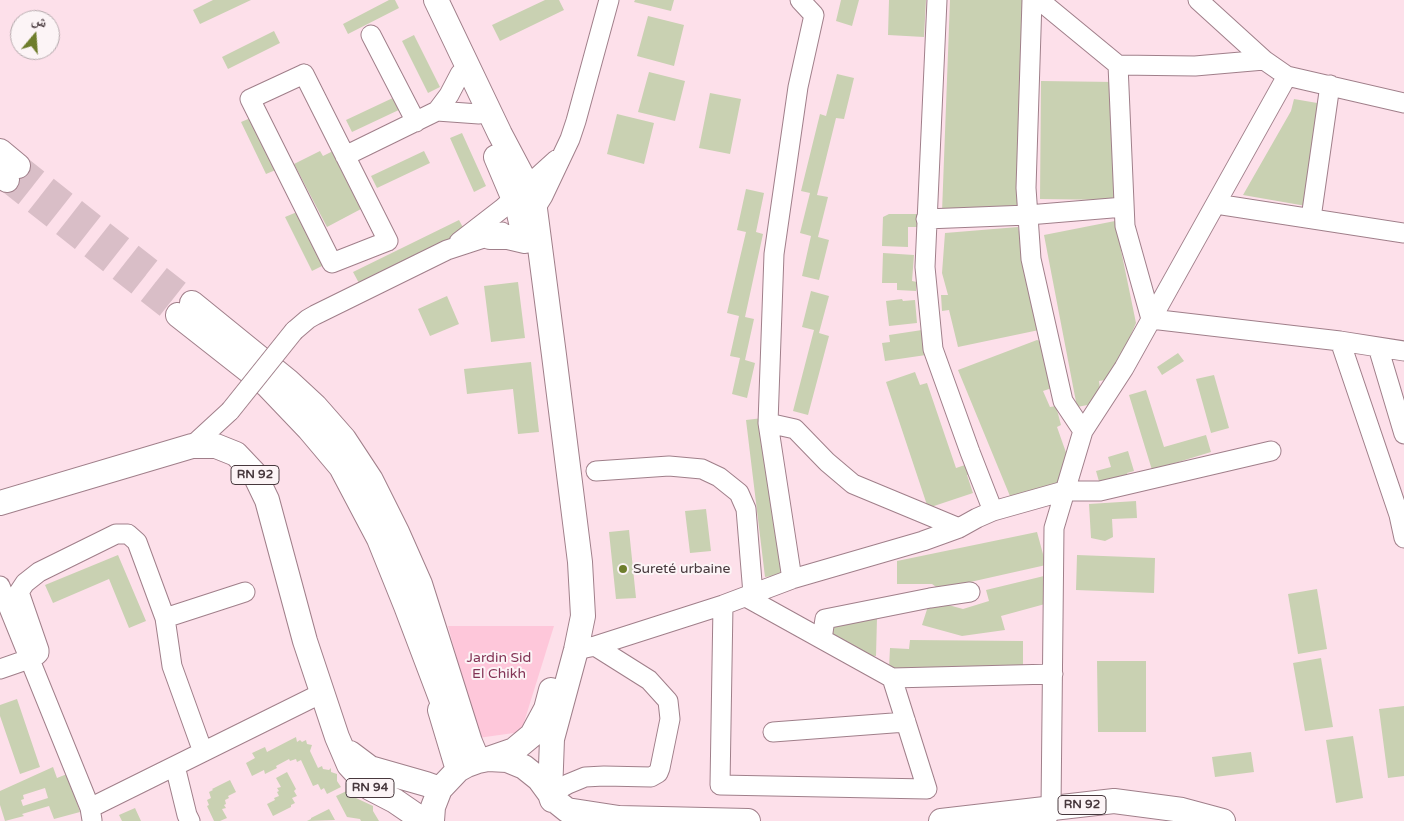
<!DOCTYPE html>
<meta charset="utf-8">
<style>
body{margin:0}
#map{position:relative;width:1404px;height:821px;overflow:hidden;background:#fde0ea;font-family:"Varela Round","Noto Naskh Arabic",sans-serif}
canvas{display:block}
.north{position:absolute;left:10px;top:10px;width:50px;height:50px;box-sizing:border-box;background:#fcf4f6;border:1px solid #b4a9ac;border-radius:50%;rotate:18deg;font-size:14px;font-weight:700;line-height:20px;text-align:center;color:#47383d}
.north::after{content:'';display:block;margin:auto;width:18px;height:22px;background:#6e7d2c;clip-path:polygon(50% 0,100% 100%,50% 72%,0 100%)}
</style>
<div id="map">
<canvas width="1404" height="821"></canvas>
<div class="north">ش</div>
</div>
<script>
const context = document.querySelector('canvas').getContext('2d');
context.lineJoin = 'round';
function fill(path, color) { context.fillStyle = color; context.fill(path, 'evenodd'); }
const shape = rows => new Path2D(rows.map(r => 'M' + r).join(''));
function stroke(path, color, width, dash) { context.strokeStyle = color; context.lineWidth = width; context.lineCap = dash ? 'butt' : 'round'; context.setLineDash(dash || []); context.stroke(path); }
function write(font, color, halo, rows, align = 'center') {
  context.font = font + ' "Varela Round",sans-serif'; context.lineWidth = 4; context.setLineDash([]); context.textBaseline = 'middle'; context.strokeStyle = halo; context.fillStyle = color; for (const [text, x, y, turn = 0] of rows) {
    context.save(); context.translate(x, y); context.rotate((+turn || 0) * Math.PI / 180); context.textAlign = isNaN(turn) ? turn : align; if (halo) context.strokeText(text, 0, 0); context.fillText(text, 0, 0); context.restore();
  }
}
const green = shape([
 [448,626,554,626,521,732,478,738]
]);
const building = shape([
 [213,0,251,0,200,24,193,10],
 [389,0,395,0,399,8,348,34,343,24],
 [545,0,559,0,564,10,500,41,492,25],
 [635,0,674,0,671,11,634,2],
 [841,0,859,0,852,26,836,21],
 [889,0,926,0,924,37,888,35],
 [950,0,1022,0,1021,211,942,212],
 [648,16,684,25,674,66,637,56],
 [274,31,280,43,228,69,222,57],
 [414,35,440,87,428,93,402,41],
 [649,72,685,81,675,121,638,112],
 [837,74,854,78,844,119,836,118,817,195,828,197,818,237,829,240,819,280,802,276,811,236,800,233,810,193,801,191,820,114,826,116],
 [1041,81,1115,82,1114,200,1040,199],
 [710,93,741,99,730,154,699,148],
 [397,96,403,108,352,132,346,120],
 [1294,99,1323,104,1306,206,1243,195,1291,111],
 [617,114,654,123,644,164,607,154],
 [253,117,278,169,266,174,241,122],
 [462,133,486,186,474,192,450,138],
 [337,149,345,165,340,168,361,209,327,227,294,164,320,151,323,156],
 [424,151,430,163,377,188,371,176],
 [746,189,764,193,756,232,763,234,745,317,754,319,745,360,755,363,747,398,732,394,740,358,730,356,739,316,727,313,746,232,737,230],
 [297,212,324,265,312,271,285,217],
 [889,214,920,214,919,227,908,227,908,247,882,246,883,217],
 [459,220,466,233,360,285,353,272],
 [1115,221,1136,323,1112,379,1099,381,1101,396,1098,403,1077,407,1044,235],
 [1018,227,1039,330,958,347,949,310,942,311,941,295,948,295,942,273,945,233],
 [883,253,914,255,912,281,917,282,916,291,897,290,897,283,882,283],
 [518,282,525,338,491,342,484,286],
 [811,291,829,296,819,333,829,336,808,415,793,411,814,330,802,327],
 [447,296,459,324,430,336,418,309],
 [902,299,903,301,915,300,917,323,889,326,886,301],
 [922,330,926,355,885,361,882,343,890,342,889,335],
 [1037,340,1043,342,1052,388,1043,391,1050,407,1056,406,1061,425,1057,427,1069,461,1059,488,1012,501,958,370],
 [1178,353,1184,361,1162,375,1157,367],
 [531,362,539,432,518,434,513,389,467,394,464,369],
 [915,372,920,385,927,383,956,468,968,464,971,474,967,475,973,493,928,508,886,382],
 [1214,375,1229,428,1211,433,1196,379],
 [1146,390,1164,447,1206,435,1211,452,1152,470,1129,395],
 [763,418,781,575,765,577,746,420],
 [1128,451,1134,471,1127,473,1128,476,1100,485,1096,471,1111,467,1108,457],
 [1136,501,1137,518,1112,519,1113,537,1105,541,1091,538,1089,504],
 [706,509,711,551,690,553,685,511],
 [629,530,636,598,616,599,609,532],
 [1037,532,1046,565,939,589,932,584,897,584,897,561],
 [118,555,146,621,129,628,109,579,53,603,45,585],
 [1077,555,1155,558,1154,593,1076,590],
 [1044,576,1045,604,1001,616,1005,630,962,636,922,625,930,600,963,609,989,601,986,590],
 [1317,589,1327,649,1298,654,1288,594],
 [877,618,876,656,862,655,833,638,833,621],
 [910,640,1023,641,1023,669,889,668,890,648,909,649],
 [1321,658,1333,727,1305,731,1293,663],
 [1097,661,1146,661,1146,732,1098,732],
 [17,699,40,767,20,774,0,716,0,705],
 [1404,706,1404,776,1388,778,1379,709],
 [1353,736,1363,798,1336,803,1326,740],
 [296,737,297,742,300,740,302,742,306,740,307,744,312,745,310,751,318,768,322,766,323,769,329,770,331,768,331,772,337,774,337,781,341,787,327,794,324,788,321,790,318,784,313,786,301,760,297,762,296,759,290,761,289,759,276,766,277,768,265,774,264,770,252,776,246,763,255,758,252,753,265,747,267,752],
 [1251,752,1254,772,1215,777,1212,757],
 [53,767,57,778,67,774,80,812,54,819,49,806,22,814,24,816,5,821,0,805,0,791],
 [45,788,48,798,23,806,21,800,24,799,23,795],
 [287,772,296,789,294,791,297,796,292,798,295,803,291,805,291,807,273,816,267,804,275,800,274,798,279,796,277,792,279,791,277,788,281,787,276,778],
 [230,780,236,792,228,796,229,798,225,800,226,804,224,805,226,808,222,809,227,818,220,821,214,821,207,806,209,805,207,800,211,798,209,792,213,790,212,789],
 [351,789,356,798,373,806,373,811,379,821,361,821,360,819,347,817,336,796],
 [135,808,141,821,122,821,119,815],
 [329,809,335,820,307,821,311,819,311,818]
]);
const majorTunnel = shape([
 [18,166,192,303],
 [7,180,178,315]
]);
const minor = shape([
 [937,0,925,267,933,349,970,452,993,511],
 [1032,0,1026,188,1031,259,1063,401,1083,431],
 [1039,0,1118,65,1195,66,1264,60,1287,76,1404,103],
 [1198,0,1264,60],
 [371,35,416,122],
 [1118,65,1125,226,1151,319,1340,341],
 [304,74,388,241,332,263,250,99,304,74],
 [437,111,479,114,488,109],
 [345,156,437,111,449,95,460,74,469,68],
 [1216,204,1404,233],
 [528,217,535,209,543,196,570,139,576,121,609,0],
 [1311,218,1330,85],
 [926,219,1028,215,1124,207],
 [459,242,503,208,556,160],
 [294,331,308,319,315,315,447,250,502,232],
 [1378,347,1404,434],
 [1404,351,1340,341,1399,515,1404,538],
 [768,423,795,429,827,462,853,484,959,528],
 [192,446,230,411],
 [596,471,669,466,702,469,719,477,739,493,746,509,753,594],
 [792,579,768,423,774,254,798,87,814,15,800,0],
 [0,586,90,808,92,820],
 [746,597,892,678,1053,674],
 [723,605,720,785,927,789,892,678],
 [165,618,245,592],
 [822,639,825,619,930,598,970,592],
 [576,650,595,646,723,605,792,579,923,541,959,528,977,518,993,511,1064,491,1100,491,1271,451],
 [0,669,29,659,37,655,39,653,39,650,19,592,25,583,39,572,116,534,128,534,137,542,165,618,172,666,203,752],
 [773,732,906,722],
 [175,766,187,815,190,821],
 [550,794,568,784,585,777,604,776,651,777,658,773,660,768,670,719,668,701,649,680,595,646],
 [90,808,322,693],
 [1046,821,1051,808,1054,528,1083,431,1124,368,1287,76]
]);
const major = shape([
 [436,0,500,134,527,185,535,209,554,355,580,562,583,616,576,650,552,739,550,794],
 [0,151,18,166],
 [496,157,518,209,524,236],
 [0,174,7,180],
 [490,237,508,237,525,241],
 [192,303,288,381,315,406,344,439,371,480,397,532,420,584,470,742,478,761],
 [178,315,267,385,309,429,341,467,379,539,406,606,445,709,440,710,458,770],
 [0,503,192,446,216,446,236,454,254,473,267,500,305,641,337,737,349,765,370,788,395,801,424,821],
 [350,753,370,768,426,784,440,789],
 [488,759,514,750,532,735,546,709,551,690],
 [552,798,567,810,619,818,748,821],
 [432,821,433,807,440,789,458,770,467,765,478,761,488,759,507,760,524,767,539,779,550,794,552,800],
 [941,821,1114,801,1182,810,1223,821]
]);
const minorBridge = shape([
 [230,411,294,331]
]);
const markers = [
 [623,569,5,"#6e7d2c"]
];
const shields = [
 [255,475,48],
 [370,788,48],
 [1082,805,48]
];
const shieldNames = [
 ["RN 92",255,475],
 ["RN 94",370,788],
 ["RN 92",1082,805]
];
const poiNames = [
 ["Sureté urbaine",633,569]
];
const parkNames = [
 ["Jardin Sid",499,658],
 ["El Chikh",499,674]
];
fill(green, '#fec7da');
fill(building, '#c9d1b2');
stroke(majorTunnel, '#d9bec7', 24, [24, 12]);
stroke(minor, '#a07f8a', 21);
stroke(major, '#a07f8a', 26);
stroke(minor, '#fff', 19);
stroke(major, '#fff', 24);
stroke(minorBridge, '#a07f8a', 21, []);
stroke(minorBridge, '#fff', 19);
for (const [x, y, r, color] of markers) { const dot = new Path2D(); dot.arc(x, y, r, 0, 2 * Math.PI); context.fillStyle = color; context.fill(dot); stroke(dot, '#fcf4f6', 2); }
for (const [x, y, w] of shields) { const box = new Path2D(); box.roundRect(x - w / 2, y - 9.5, w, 19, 4); context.fillStyle = '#fcf4f6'; context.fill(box); stroke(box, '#47383d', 1); }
write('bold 12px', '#47383d', null, shieldNames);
write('14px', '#47383d', '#fcf4f6', poiNames, 'left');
write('14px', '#833456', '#fcf4f6', parkNames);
</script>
